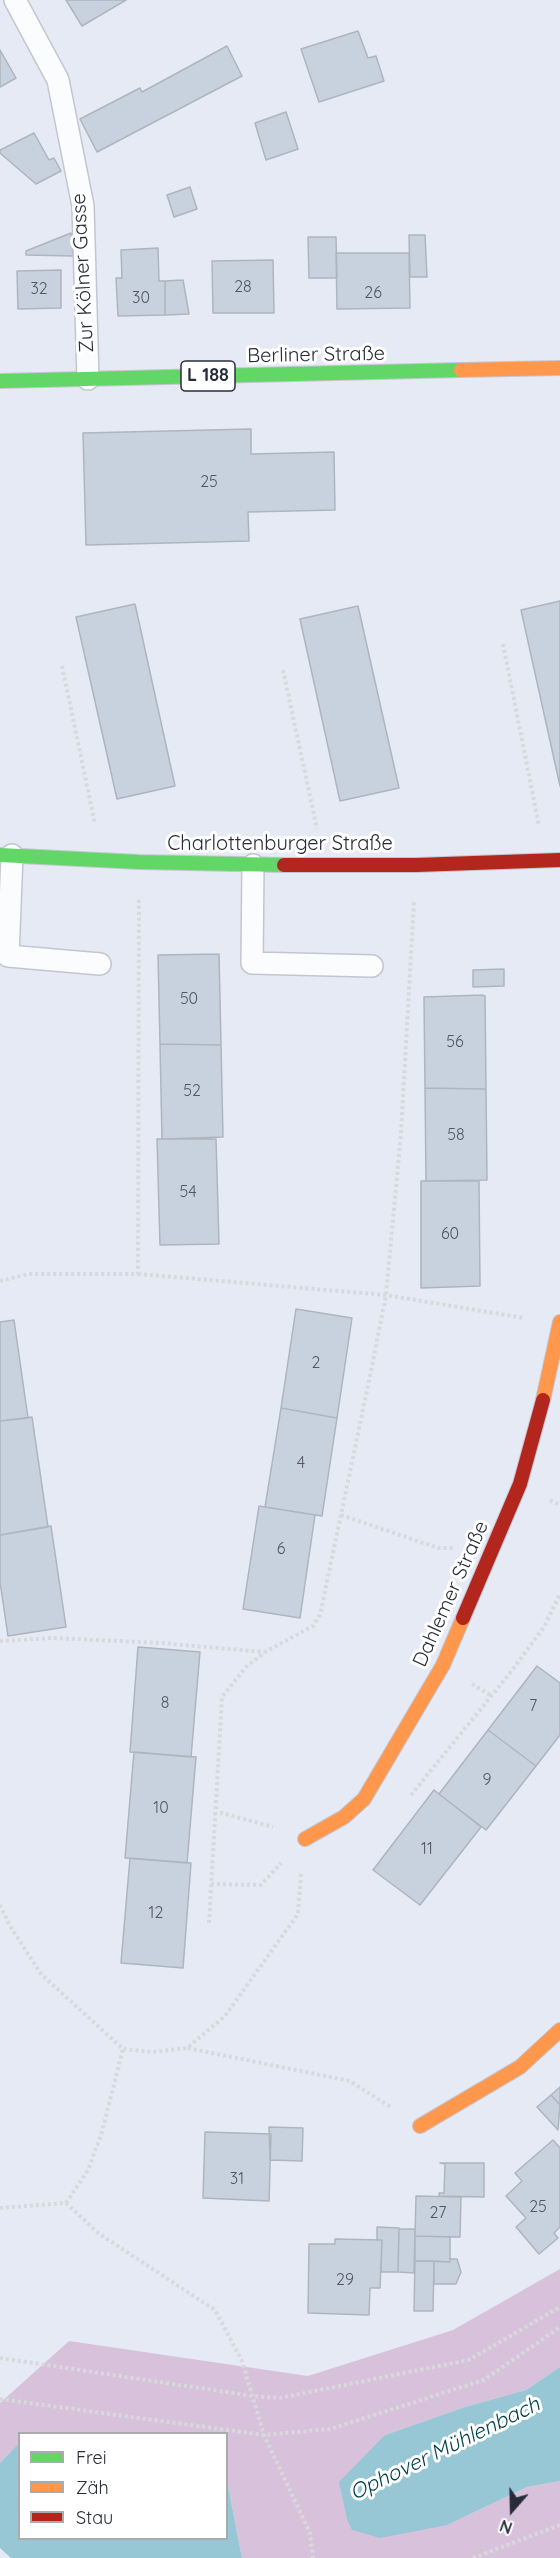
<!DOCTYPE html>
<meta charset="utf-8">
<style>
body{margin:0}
#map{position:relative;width:560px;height:2558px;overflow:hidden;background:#e6eaf4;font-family:Quicksand,sans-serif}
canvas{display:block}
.legend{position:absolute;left:18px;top:2432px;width:210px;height:108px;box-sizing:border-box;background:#fff;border:2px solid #a9abaf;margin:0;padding:8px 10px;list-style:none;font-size:18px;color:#282c38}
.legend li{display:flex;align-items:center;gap:12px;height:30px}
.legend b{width:30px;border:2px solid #a9abaf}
.north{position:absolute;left:482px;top:2480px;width:60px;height:60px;-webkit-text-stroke:4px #fff;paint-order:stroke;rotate:200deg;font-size:16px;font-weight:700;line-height:24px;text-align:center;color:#282c38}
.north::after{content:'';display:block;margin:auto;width:21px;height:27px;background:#282c38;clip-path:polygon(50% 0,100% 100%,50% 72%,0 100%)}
</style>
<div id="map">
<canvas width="560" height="2558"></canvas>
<ul class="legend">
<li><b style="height:8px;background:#63d668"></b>Frei</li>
<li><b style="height:8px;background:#ff974d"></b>Zäh</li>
<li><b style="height:8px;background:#b3261e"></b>Stau</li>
</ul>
<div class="north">N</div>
</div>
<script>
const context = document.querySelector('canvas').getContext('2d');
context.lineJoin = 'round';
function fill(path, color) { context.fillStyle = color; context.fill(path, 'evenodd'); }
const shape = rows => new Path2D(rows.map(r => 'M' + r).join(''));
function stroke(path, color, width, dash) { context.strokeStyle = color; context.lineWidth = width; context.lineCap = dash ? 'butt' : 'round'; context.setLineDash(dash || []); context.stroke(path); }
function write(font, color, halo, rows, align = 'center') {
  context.font = font + ' Quicksand,sans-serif'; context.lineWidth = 6; context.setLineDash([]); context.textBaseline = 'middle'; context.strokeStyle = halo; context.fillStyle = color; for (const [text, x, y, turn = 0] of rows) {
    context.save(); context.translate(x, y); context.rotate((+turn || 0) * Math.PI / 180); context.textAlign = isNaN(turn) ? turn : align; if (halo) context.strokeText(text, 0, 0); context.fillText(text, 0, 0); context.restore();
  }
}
const forest = shape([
 [560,2269,560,2367,526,2390,465,2407,385,2435,447,2525,527,2487,560,2481,560,2558,242,2558,227,2481,226,2434,20,2434,19,2443,0,2463,0,2403,69,2341,308,2376,453,2330]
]);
const water = shape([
 [560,2367,560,2481,527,2487,447,2525,380,2538,352,2530,347,2519,339,2482,385,2435,465,2407,526,2390],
 [19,2443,20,2538,226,2538,227,2481,242,2558,11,2558,0,2548,0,2463]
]);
const building = shape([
 [66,0,126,0,82,26,66,0],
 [358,31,368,58,376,56,384,81,319,102,301,49,358,31],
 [227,46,242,76,97,152,80,119,140,88,142,92,227,46],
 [0,50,16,78,0,87,0,50],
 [286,112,298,149,266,160,255,123,286,112],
 [34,133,49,160,54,158,61,171,36,184,0,153,0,150,34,133],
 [190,187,197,209,174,217,167,195,190,187],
 [71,233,73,256,26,255,26,251,71,233],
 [409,235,425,235,427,277,410,277,409,235],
 [308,237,336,237,337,278,309,278,308,237],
 [158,248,159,281,165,281,165,315,118,316,116,278,122,278,121,250,158,248],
 [336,253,409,253,410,308,337,309,336,253],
 [273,260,274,313,213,313,212,261,273,260],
 [61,270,61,308,18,309,17,271,61,270],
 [183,280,189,314,165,315,165,281,183,280],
 [251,429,251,454,334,452,335,510,248,512,249,541,86,545,83,433,251,429],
 [560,601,560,786,521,610,560,601],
 [135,604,175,786,117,799,76,617,135,604],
 [358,606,399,788,340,801,300,619,358,606],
 [219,954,221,1045,160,1044,158,955,219,954],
 [504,969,504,986,473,987,473,970,504,969],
 [482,995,485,996,486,1089,425,1088,424,997,482,995],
 [160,1044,221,1045,223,1137,162,1139,160,1044],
 [425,1088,486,1089,487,1180,426,1181,425,1088],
 [157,1139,216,1139,219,1244,160,1245,157,1139],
 [421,1181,479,1181,480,1286,421,1288,421,1181],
 [296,1309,352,1318,337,1418,281,1408,296,1309],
 [14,1320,28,1418,0,1421,0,1322,14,1320],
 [281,1408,337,1418,322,1516,265,1507,281,1408],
 [32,1417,48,1527,0,1535,0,1421,32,1417],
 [259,1506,315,1515,300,1618,243,1609,259,1506],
 [51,1526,66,1627,8,1636,0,1582,0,1535,51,1526],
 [138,1647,200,1652,191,1757,130,1752,138,1647],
 [537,1666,560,1683,560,1735,536,1766,488,1730,537,1666],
 [488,1730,536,1766,486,1830,439,1794,488,1730],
 [134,1752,196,1757,187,1863,125,1858,134,1752],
 [434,1790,481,1827,420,1905,373,1870,434,1790],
 [130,1858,191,1863,183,1968,121,1963,130,1858],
 [560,2087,560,2105,551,2095,560,2087],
 [551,2095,560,2105,558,2130,537,2107,551,2095],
 [269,2127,303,2128,302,2161,270,2160,269,2127],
 [205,2132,271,2134,269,2201,203,2198,205,2132],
 [553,2140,560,2148,560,2227,554,2233,558,2238,539,2254,516,2227,526,2218,506,2196,522,2181,515,2173,553,2140],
 [440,2163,484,2163,484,2197,439,2196,439,2193,444,2193,445,2164,440,2163],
 [416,2196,461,2197,460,2237,415,2236,416,2196],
 [377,2227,399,2228,398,2272,381,2272,382,2240,377,2240,377,2227],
 [399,2229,415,2229,414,2273,398,2272,399,2229],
 [415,2236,450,2237,450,2262,415,2261,415,2236],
 [335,2239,382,2240,380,2288,370,2288,369,2315,308,2313,309,2244,335,2244,335,2239],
 [450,2259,457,2259,461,2272,456,2284,434,2284,434,2261,450,2262,450,2259],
 [415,2261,434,2261,433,2311,414,2311,415,2261]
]);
const path = shape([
 [503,644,539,826],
 [62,666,95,824],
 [283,670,317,829],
 [138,1274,386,1295,524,1318],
 [0,1281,28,1274,138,1274,139,897],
 [550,1500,560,1505],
 [341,1515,438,1548,454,1548],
 [0,1641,52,1638,161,1643,264,1652],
 [472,1684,492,1696],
 [411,1795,510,1673,544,1627,560,1594],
 [214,1814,222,1813,273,1827],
 [301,1874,298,1914,225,2016,187,2048,350,2081,392,2108],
 [211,1884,261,1885,281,1863],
 [0,1905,10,1926,41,1974,123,2049,153,2052,187,2048],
 [209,1923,222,1697,246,1667,265,1652,313,1626,320,1615,370,1376,386,1295,401,1133,414,901],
 [66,2203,88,2170,102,2132,123,2049],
 [0,2208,66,2203,98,2233,215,2310,242,2361,264,2435,310,2533,313,2558],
 [0,2358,253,2396,280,2398,469,2360,560,2307],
 [0,2399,264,2435,330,2429,484,2380,560,2327],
 [473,2558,560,2525]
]);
const lane = shape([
 [15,0,58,80,83,206,88,379],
 [12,855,8,956,100,964],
 [253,865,252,963,372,966]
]);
const fast = shape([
 [0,381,461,370],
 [0,855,139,862,284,865]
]);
const slow = shape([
 [461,370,560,368],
 [543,1400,560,1322],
 [305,1839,344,1817,364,1799,443,1665,463,1618],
 [420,2126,520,2067,560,2030]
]);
const jam = shape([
 [284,865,416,865,560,860],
 [463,1618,520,1484,543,1400]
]);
const numberNames = [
 ["28",243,287],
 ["32",39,289],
 ["26",373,293],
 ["30",141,298],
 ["25",209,482],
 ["50",189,999],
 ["56",455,1042],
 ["52",192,1091],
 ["58",456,1135],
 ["54",188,1192],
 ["60",450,1234],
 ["2",316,1363],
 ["4",301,1463],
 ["6",281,1549],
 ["8",165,1703],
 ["7",533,1706],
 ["9",487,1780],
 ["10",161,1808],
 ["11",427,1849],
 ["12",156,1913],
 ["31",237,2179],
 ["25",538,2207],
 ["27",438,2213],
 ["29",345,2280]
];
const shields = [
 [208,376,54]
];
const shieldNames = [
 ["L 188",208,376]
];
const streetNames = [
 ["Zur Kölner Gasse",83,273,-93],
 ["Berliner Straße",316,355,-1],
 ["Charlottenburger Straße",280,844],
 ["Dahlemer Straße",451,1594,-66]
];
const waterNames = [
 ["Ophover Mühlenbach",445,2449,-26]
];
fill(forest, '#d8c2db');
fill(water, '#97c6d4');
fill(building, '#c8d2de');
stroke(building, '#aeb5be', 1.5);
stroke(lane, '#c3c6d1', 24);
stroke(fast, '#c3c6d1', 16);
stroke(slow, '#c3c6d1', 16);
stroke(jam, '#c3c6d1', 16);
stroke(path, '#d8d9dc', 4, [3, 3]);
stroke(lane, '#fbfcfd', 21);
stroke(fast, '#63d668', 14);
stroke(slow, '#ff974d', 14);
stroke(jam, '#b3261e', 14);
write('16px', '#525763', null, numberNames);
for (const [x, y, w] of shields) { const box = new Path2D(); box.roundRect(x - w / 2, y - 15, w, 30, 4.5); context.fillStyle = '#fff'; context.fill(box); stroke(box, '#282c38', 1.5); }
write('bold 18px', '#282c38', null, shieldNames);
write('20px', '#282c38', '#fff', streetNames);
write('italic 21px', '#02424d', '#fff', waterNames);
</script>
